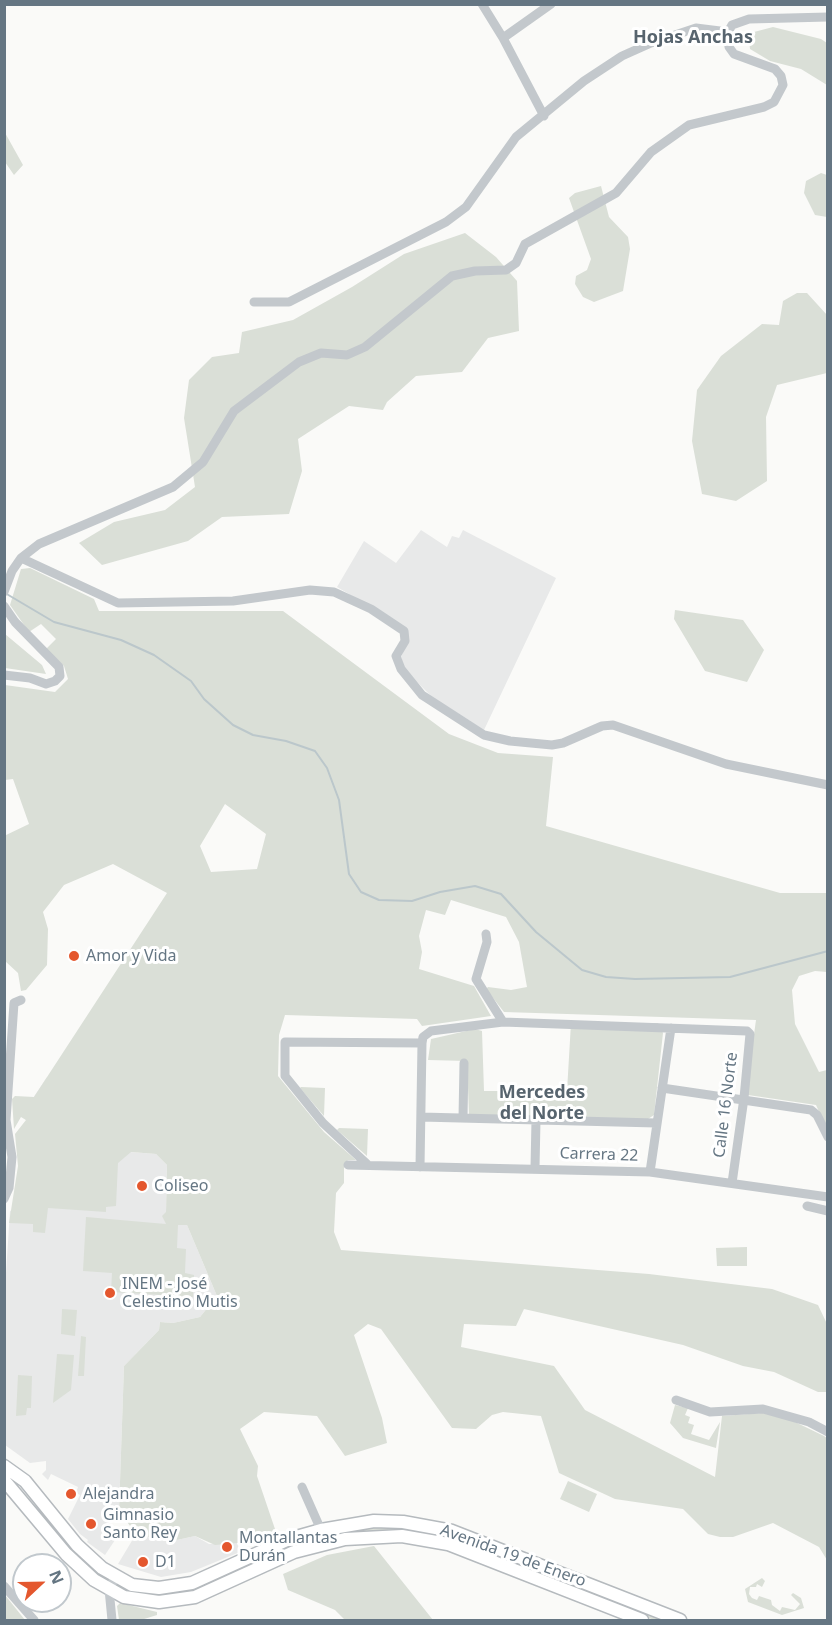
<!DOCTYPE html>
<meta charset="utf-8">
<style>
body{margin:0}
#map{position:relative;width:832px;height:1625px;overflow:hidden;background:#fafaf8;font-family:"Noto Sans",sans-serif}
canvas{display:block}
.frame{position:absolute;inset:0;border:6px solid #657683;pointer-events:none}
.north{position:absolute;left:12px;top:1553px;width:60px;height:60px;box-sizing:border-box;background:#fff;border:2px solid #c1c8cd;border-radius:50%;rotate:68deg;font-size:16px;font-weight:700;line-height:24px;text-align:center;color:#657683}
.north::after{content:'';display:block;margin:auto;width:21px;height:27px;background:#e4572e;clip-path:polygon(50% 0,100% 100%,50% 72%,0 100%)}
</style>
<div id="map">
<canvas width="832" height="1625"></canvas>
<div class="frame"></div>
<div class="north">N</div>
</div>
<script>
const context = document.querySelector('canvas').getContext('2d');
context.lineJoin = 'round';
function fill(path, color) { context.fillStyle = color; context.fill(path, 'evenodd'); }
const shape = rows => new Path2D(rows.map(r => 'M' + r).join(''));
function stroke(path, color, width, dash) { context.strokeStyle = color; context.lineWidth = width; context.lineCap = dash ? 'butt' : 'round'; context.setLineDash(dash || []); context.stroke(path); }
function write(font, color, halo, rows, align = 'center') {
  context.font = font + ' "Noto Sans",sans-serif'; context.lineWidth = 6; context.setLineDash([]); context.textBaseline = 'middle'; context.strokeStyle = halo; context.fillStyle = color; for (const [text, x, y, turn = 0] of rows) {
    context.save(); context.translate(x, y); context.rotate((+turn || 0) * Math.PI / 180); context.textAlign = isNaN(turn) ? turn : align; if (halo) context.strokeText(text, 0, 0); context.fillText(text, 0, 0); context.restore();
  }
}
const built = shape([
 [421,530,447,547,452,536,459,538,463,530,556,578,484,730,431,696,405,670,401,657,409,638,402,625,337,587,364,541,396,563],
 [47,1077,130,1152,156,1154,167,1165,166,1212,187,1225,217,1296,200,1317,173,1323,160,1322,159,1330,124,1366,119,1511,106,1529,117,1537,105,1555,87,1542,88,1540,80,1534,68,1519,80,1495,76,1493,78,1487,51,1474,48,1480,42,1474,46,1470,46,1461,30,1463,5,1445,6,1273,10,1211,21,1206,26,1120,21,1116],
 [136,1534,168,1542,195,1536,209,1544,237,1543,240,1552,191,1572,161,1577,118,1564]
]);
const green = shape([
 [773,27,821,39,827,43,827,85,801,69,770,61,750,49,749,39,754,32],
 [4,131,23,165,14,175,5,162],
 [821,173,827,175,827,217,815,215,804,193,806,181],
 [601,186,609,217,628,237,630,249,623,291,594,302,583,297,575,284,576,276,587,270,591,259,569,198,575,193],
 [465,233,496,257,517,281,519,331,488,338,462,372,416,376,387,402,383,410,349,406,298,439,302,471,289,514,222,517,188,541,102,565,79,543,114,522,165,510,195,487,184,418,189,380,212,357,239,353,242,332,293,320,352,287,404,254],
 [797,293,807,293,827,315,827,373,777,385,766,417,767,481,736,501,702,494,692,441,697,390,721,356,762,324,779,325,783,301],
 [30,568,94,599,99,611,283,611,449,734,498,753,553,757,546,826,780,893,827,893,827,972,815,971,799,976,792,990,795,1024,819,1072,827,1070,827,1129,816,1105,748,1095,746,1092,756,1020,504,1012,486,989,488,987,511,990,527,987,519,942,506,917,451,900,445,915,426,910,419,936,422,952,419,969,474,986,491,1016,422,1026,417,1019,285,1015,279,1035,278,1076,324,1132,356,1160,348,1160,344,1165,344,1183,336,1193,334,1232,341,1250,649,1274,772,1289,818,1305,827,1324,827,1392,818,1392,774,1372,743,1366,683,1345,524,1309,516,1326,464,1324,461,1347,554,1366,585,1410,715,1477,722,1416,763,1413,793,1421,824,1436,828,1439,827,1560,819,1547,773,1523,733,1537,720,1537,708,1534,683,1509,615,1499,559,1473,541,1416,503,1412,492,1415,476,1429,452,1428,381,1329,368,1324,354,1335,382,1418,387,1443,345,1456,317,1416,264,1412,240,1429,258,1466,257,1476,276,1532,249,1542,215,1545,195,1536,168,1542,136,1534,119,1511,124,1366,159,1330,160,1322,173,1323,200,1317,217,1296,187,1225,178,1225,177,1248,186,1249,185,1273,194,1275,193,1297,111,1292,112,1273,83,1271,86,1217,166,1224,162,1216,166,1212,167,1165,156,1154,131,1152,118,1163,116,1206,106,1207,106,1212,48,1208,45,1233,33,1232,33,1224,9,1223,18,1166,15,1134,26,1120,21,1117,14,1129,12,1099,15,1096,34,1097,167,893,113,864,64,885,43,912,48,929,47,965,26,990,21,991,18,973,5,961,4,836,29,824,13,779,5,780,5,685,55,692,68,679,64,666,46,649,56,639,41,624,29,632,10,605,21,569],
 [225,804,266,834,257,869,211,872,200,846],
 [675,610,743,620,764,650,747,682,705,671,674,619],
 [5,634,42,665,46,674,5,668],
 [571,1023,658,1023,663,1033,654,1115,648,1119,469,1115,467,1061,428,1060,431,1039,475,1029,482,1031,484,1091,567,1091],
 [301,1087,325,1088,324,1116,300,1088],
 [339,1128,368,1129,367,1156,337,1130],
 [747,1247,747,1266,717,1266,716,1248],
 [62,1309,77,1310,75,1336,61,1334],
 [81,1336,86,1337,84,1376,78,1376],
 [57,1354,74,1355,71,1390,53,1403],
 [18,1375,32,1376,31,1408,27,1408,26,1415,16,1416],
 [675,1405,688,1408,685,1415,690,1417,688,1423,694,1425,691,1434,709,1440,720,1422,716,1448,683,1438,670,1423],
 [568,1481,597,1494,589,1512,560,1499],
 [374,1526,433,1531,432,1536,375,1531,324,1538,198,1592,145,1597,322,1534],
 [374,1546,433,1620,345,1620,335,1610,288,1590,283,1574,327,1555],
 [532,1566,670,1620,654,1620,530,1572],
 [762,1578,765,1581,762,1587,757,1584,756,1587,750,1587,749,1594,752,1598,757,1600,759,1596,771,1600,772,1605,780,1611,782,1607,795,1610,800,1604,791,1595,793,1593,801,1598,804,1608,782,1615,748,1602,745,1589],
 [5,1595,25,1620,5,1620],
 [120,1603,157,1612,157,1615,141,1620,119,1620,117,1606]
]);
const stream = shape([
 [5,593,54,622,121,640,154,655,191,681,204,699,233,725,253,735,286,741,315,751,327,768,339,800,349,874,361,892,379,900,412,901,440,892,475,886,501,894,536,932,582,970,606,977,635,979,730,977,828,951]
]);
const minor = shape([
 [482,4,503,38,544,116],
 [503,38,551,4],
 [254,302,289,302,446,222,466,207,516,137,584,81,622,56,651,43,696,28,728,32],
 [21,558,118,603,233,601,310,590,334,592,371,609,404,631,405,641,396,656,401,669,422,695,484,735,510,741,552,745,563,743,602,726,613,725,726,764,828,785],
 [4,592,12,571,21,558,39,544,173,487,203,462,234,411,299,362,321,353,347,355,365,347,452,276,475,271,506,270,516,263,525,244,616,193,651,152,689,125,764,107,774,102,783,85,781,76,775,69,734,54,729,47,728,32,732,25,749,19,828,17],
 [4,606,15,622,59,667,60,676,55,681,46,684,30,678,4,675],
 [486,934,487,942,476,979,503,1022],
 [662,1088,811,1110,817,1115,828,1137],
 [421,1117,656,1123],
 [463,1118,464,1063],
 [367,1164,323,1123,285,1076,285,1042,422,1043],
 [348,1165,650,1172,828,1197],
 [420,1167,422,1043,423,1037,431,1031,503,1022,747,1031,750,1034,744,1098,732,1183],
 [535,1168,536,1120],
 [650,1172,671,1028],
 [4,1199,9,1188,12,1157,6,1120,14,1003,21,1000],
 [807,1206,828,1211],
 [676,1400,710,1412,763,1409,809,1422,828,1432],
 [302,1487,321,1530],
 [4,1586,34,1620],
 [112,1620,109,1589,116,1576]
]);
const major = shape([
 [4,1466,25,1481,77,1545,102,1568,132,1585,159,1588,192,1583,289,1539,321,1530,374,1521,403,1522,452,1531,680,1620],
 [4,1480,66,1554,94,1580,124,1597,159,1602,195,1597,294,1552,345,1539,402,1536,448,1544,642,1620]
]);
const markers = [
 [74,956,6,"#e4572e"],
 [142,1186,6,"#e4572e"],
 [110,1293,6,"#e4572e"],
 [71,1494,6,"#e4572e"],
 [91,1524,6,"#e4572e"],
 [227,1547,6,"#e4572e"],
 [143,1562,6,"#e4572e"]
];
const poiNames = [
 ["Amor y Vida",86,956],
 ["Coliseo",154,1186],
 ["INEM - José",122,1284],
 ["Celestino Mutis",122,1302],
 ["Alejandra",83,1494],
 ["Gimnasio",103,1515],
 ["Santo Rey",103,1533],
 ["Montallantas",239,1538],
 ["Durán",239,1556],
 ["D1",155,1562]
];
const streetNames = [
 ["Calle 16 Norte",726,1105,-83],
 ["Carrera 22",599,1155,2],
 ["Avenida 19 de Enero",513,1556,20]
];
const neighbourhoodNames = [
 ["Hojas Anchas",693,38],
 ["Mercedes",542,1093],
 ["del Norte",542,1114]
];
fill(built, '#e8e9e9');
fill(green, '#dadfd7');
stroke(stream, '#bbc7cb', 2);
stroke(major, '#b5babe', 15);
stroke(minor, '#c3c8cc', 9);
stroke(major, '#fff', 12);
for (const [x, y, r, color] of markers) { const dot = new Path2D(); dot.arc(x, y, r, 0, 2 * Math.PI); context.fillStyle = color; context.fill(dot); stroke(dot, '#fff', 2); }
write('16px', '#657683', '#fff', poiNames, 'left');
write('16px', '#657683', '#fff', streetNames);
write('bold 18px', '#57646e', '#fff', neighbourhoodNames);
</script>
